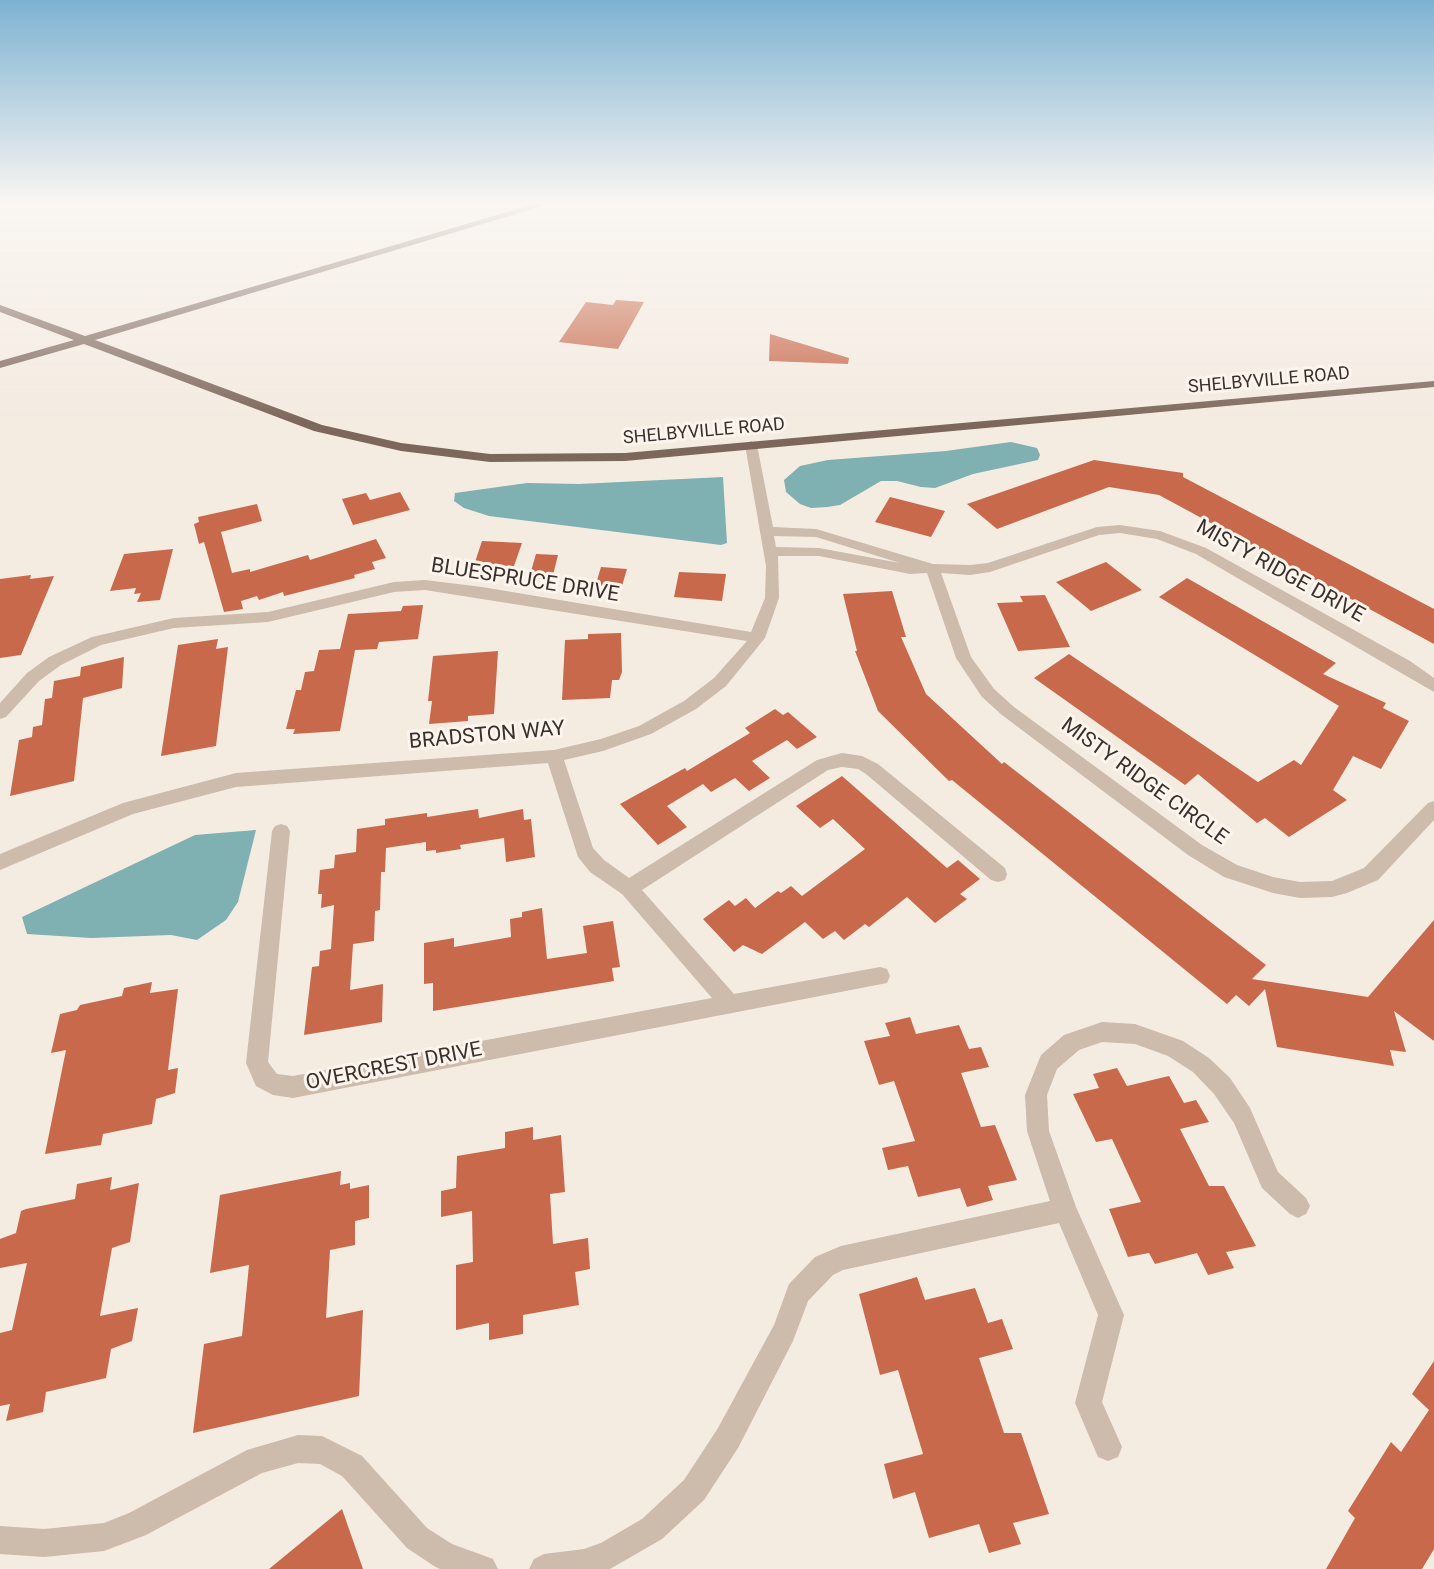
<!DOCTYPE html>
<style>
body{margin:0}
canvas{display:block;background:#f4ebe1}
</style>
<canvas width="1434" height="1569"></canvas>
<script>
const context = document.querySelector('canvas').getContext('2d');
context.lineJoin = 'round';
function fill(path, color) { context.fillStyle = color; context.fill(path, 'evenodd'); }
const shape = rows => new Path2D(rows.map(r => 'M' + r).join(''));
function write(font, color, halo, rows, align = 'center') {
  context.font = font + ' Roboto,sans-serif'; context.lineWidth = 6; context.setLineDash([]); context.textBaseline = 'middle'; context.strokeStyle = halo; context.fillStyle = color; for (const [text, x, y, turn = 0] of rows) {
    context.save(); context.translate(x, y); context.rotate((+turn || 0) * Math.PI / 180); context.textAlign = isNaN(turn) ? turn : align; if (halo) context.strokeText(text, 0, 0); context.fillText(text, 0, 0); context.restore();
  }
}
const water = shape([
 [1011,442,1037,448,1040,455,1038,460,973,474,935,488,921,487,897,481,881,481,840,505,827,507,811,508,800,504,786,492,784,480,800,466,828,460,946,451],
 [723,477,727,543,721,545,489,516,464,508,454,501,455,493,527,483,579,484],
 [256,830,238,902,226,920,197,940,171,935,91,938,27,934,22,917,195,835]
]);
const building = shape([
 [616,300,644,302,618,349,559,342,586,302,613,305],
 [770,334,849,358,848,364,769,361],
 [1094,460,1183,473,1183,477,1434,609,1434,644,1159,495,1109,487,997,529,967,504],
 [400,492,410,510,353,525,342,499,366,493,370,500],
 [890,497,945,511,931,537,875,522],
 [257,504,262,521,221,532,232,573,250,569,250,572,308,555,310,560,376,539,386,558,372,562,375,569,354,575,355,578,284,596,283,592,259,600,257,596,241,601,243,609,224,612,204,542,199,544,194,524,199,522,198,517],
 [482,541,522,543,514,566,482,565,483,562,475,562],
 [173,549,160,600,137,602,141,593,134,594,136,588,110,591,124,554],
 [536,554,558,555,552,579,529,578],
 [1106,562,1142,590,1091,611,1056,582],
 [601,567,627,569,621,589,595,587],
 [679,572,726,574,722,601,674,597],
 [31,575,30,579,54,576,21,655,0,658,0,579],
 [1187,578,1336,663,1323,674,1386,703,1383,708,1409,721,1381,769,1353,756,1333,790,1347,800,1289,837,1265,818,1257,823,1198,774,1185,785,1034,678,1069,654,1258,782,1294,760,1301,765,1339,706,1159,597],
 [892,591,906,637,901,637,926,694,1002,764,1004,762,1266,965,1252,979,1368,997,1434,920,1434,1041,1394,1011,1406,1052,1390,1050,1394,1066,1277,1047,1265,989,1249,1006,1236,995,1227,1004,952,780,949,781,878,711,855,651,857,651,843,594],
 [1045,595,1070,647,1018,651,997,603,1023,602,1020,596],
 [423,605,418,639,379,642,377,649,355,650,340,731,293,734,295,729,286,729,296,690,301,690,305,672,314,671,319,650,340,649,348,614,401,611,403,606],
 [621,633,622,672,619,680,612,680,610,698,562,700,565,640,588,639,588,634],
 [218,639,216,649,228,647,216,746,161,756,178,645],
 [498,651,494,714,468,716,468,721,429,724,432,701,428,701,433,656],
 [124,657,122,688,83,698,74,781,10,796,19,740,32,737,33,727,42,725,45,699,52,698,54,681,80,676,81,667],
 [775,709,783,715,788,712,817,737,797,749,787,740,752,761,770,778,749,791,735,778,711,792,703,784,667,806,687,827,658,845,620,804,685,768,687,771,750,733,745,728],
 [842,776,947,868,958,860,980,879,960,894,967,899,935,923,907,897,869,927,865,924,844,940,835,931,823,939,805,922,762,954,743,945,734,952,703,919,729,900,735,906,746,898,755,908,778,891,781,893,791,886,802,896,865,849,833,819,820,828,796,806],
 [478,809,479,818,523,809,524,820,531,819,535,857,506,862,504,838,460,845,461,849,436,853,436,850,426,851,426,842,386,848,385,872,381,872,380,910,375,911,374,941,353,944,350,990,383,984,382,1022,304,1035,312,967,319,966,320,951,331,949,334,905,321,908,322,894,318,894,320,870,334,868,335,855,356,852,357,829,385,825,385,819,427,813,427,817],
 [542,908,547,959,587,953,583,926,613,921,620,967,612,968,614,981,433,1011,433,983,424,984,424,943,454,938,454,947,511,937,510,919,522,917,522,912],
 [152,982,150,993,178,989,168,1070,178,1068,175,1093,156,1099,152,1124,103,1134,101,1145,45,1154,66,1050,51,1053,60,1014,77,1010,80,1005,122,996,124,988],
 [910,1017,916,1034,959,1025,969,1049,981,1047,989,1067,961,1073,981,1127,995,1125,1017,1180,988,1186,993,1200,967,1207,960,1188,918,1197,908,1166,888,1170,882,1148,915,1141,894,1081,879,1085,864,1041,890,1036,885,1023],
 [1117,1068,1127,1086,1169,1076,1184,1103,1196,1100,1209,1122,1180,1129,1209,1186,1224,1186,1256,1246,1226,1252,1234,1268,1208,1275,1197,1253,1155,1264,1149,1253,1128,1257,1109,1209,1141,1202,1112,1139,1096,1142,1073,1094,1099,1088,1093,1074],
 [533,1127,533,1140,561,1135,565,1192,550,1194,553,1244,588,1238,590,1269,575,1272,579,1305,523,1315,523,1334,489,1340,489,1323,456,1330,456,1265,473,1262,472,1211,441,1217,441,1191,456,1188,457,1156,505,1148,505,1132],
 [341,1171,340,1185,350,1183,350,1189,369,1185,369,1218,355,1221,355,1245,330,1250,326,1318,363,1310,359,1396,193,1433,204,1344,242,1336,249,1265,210,1273,220,1195],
 [112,1177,110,1190,139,1183,130,1242,112,1248,100,1316,138,1308,132,1341,111,1349,106,1378,46,1392,43,1412,6,1421,10,1404,0,1406,0,1333,12,1330,27,1263,0,1268,0,1239,16,1233,21,1211,26,1209,75,1199,77,1184],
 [917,1277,925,1300,975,1288,988,1323,1002,1319,1013,1349,979,1358,1004,1433,1021,1433,1049,1514,1013,1523,1021,1544,989,1553,979,1524,929,1538,915,1492,893,1499,884,1464,923,1454,898,1370,880,1375,859,1294],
 [1434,1361,1434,1549,1422,1569,1326,1569,1355,1518,1348,1511,1391,1442,1401,1452,1429,1410,1412,1394],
 [342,1509,363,1569,269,1569]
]);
const minor = shape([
 [751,441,757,445,773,527,816,529,933,564,970,565,988,563,1097,527,1120,525,1160,531,1206,548,1410,661,1434,678,1434,692,1196,554,1157,539,1120,533,1099,535,990,572,970,575,941,573,971,657,994,689,1014,707,1202,845,1237,865,1273,877,1300,882,1332,881,1364,868,1428,803,1434,801,1434,820,1378,880,1347,893,1332,897,1300,898,1273,893,1224,877,1188,855,1002,715,982,697,956,658,927,573,910,574,819,556,778,556,779,598,765,638,726,686,696,709,651,734,603,751,564,760,593,848,604,860,629,878,817,760,842,753,862,756,878,764,1005,868,1007,874,1005,880,998,882,991,880,866,774,858,769,842,767,828,770,642,890,734,994,880,967,887,969,890,976,887,983,293,1098,273,1095,256,1086,246,1063,272,831,275,826,281,824,287,826,290,831,268,1062,277,1074,293,1076,712,998,622,894,590,872,578,857,548,763,236,787,133,814,0,870,0,854,123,803,236,773,554,750,601,739,639,726,684,701,714,678,747,641,425,590,394,592,268,622,174,628,101,645,61,665,39,681,6,717,0,719,0,703,27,673,49,657,92,637,174,618,268,612,394,582,425,580,482,587,751,632,765,598,766,566,745,445,751,441],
 [774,536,816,537,900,563,819,548,776,547,774,536],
 [1102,1022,1135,1024,1183,1041,1209,1058,1230,1078,1250,1108,1278,1172,1306,1198,1310,1206,1306,1214,1298,1218,1290,1214,1262,1188,1234,1123,1214,1094,1193,1072,1168,1056,1135,1044,1102,1042,1079,1050,1057,1069,1047,1095,1049,1131,1076,1207,1124,1315,1102,1402,1122,1447,1118,1457,1108,1461,1098,1457,1075,1403,1098,1315,1059,1223,843,1270,833,1275,808,1301,793,1341,738,1448,704,1500,662,1539,610,1569,529,1569,534,1559,544,1554,584,1549,601,1543,642,1519,684,1480,718,1428,774,1325,789,1284,815,1257,841,1246,1050,1201,1027,1131,1025,1095,1041,1055,1064,1035,1102,1022],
 [298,1435,322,1436,362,1456,427,1528,452,1544,493,1559,498,1569,440,1569,434,1566,407,1548,342,1476,320,1464,298,1463,262,1473,146,1535,104,1551,44,1557,0,1554,0,1526,44,1529,104,1523,129,1513,247,1450,298,1435]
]);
const major = shape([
 [541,202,556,202,95,340,322,425,401,443,490,454,625,453,1434,381,1434,387,625,461,490,462,401,451,314,431,84,344,0,368,0,361,74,340,0,312,0,305,85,336,541,202]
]);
const farStreetnames = [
 ["SHELBYVILLE ROAD",1269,381,-5],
 ["SHELBYVILLE ROAD",704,432,-5]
];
const streetNames = [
 ["MISTY RIDGE DRIVE",1280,572,29],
 ["BLUESPRUCE DRIVE",525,581,9],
 ["BRADSTON WAY",487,736,-5],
 ["MISTY RIDGE CIRCLE",1144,782,36],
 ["OVERCREST DRIVE",394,1067,-11]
];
fill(water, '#7fb0b2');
fill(building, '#c8694b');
fill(minor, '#cdbbac');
fill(major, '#7d675c');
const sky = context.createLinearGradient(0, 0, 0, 422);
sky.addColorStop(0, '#7eb2d2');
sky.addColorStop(0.48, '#faf6f2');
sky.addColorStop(1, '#faf6f200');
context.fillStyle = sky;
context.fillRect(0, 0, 1434, 422);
write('18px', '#3b302b', '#fbf5ee', farStreetnames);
write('21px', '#3b302b', '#fbf5ee', streetNames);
</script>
